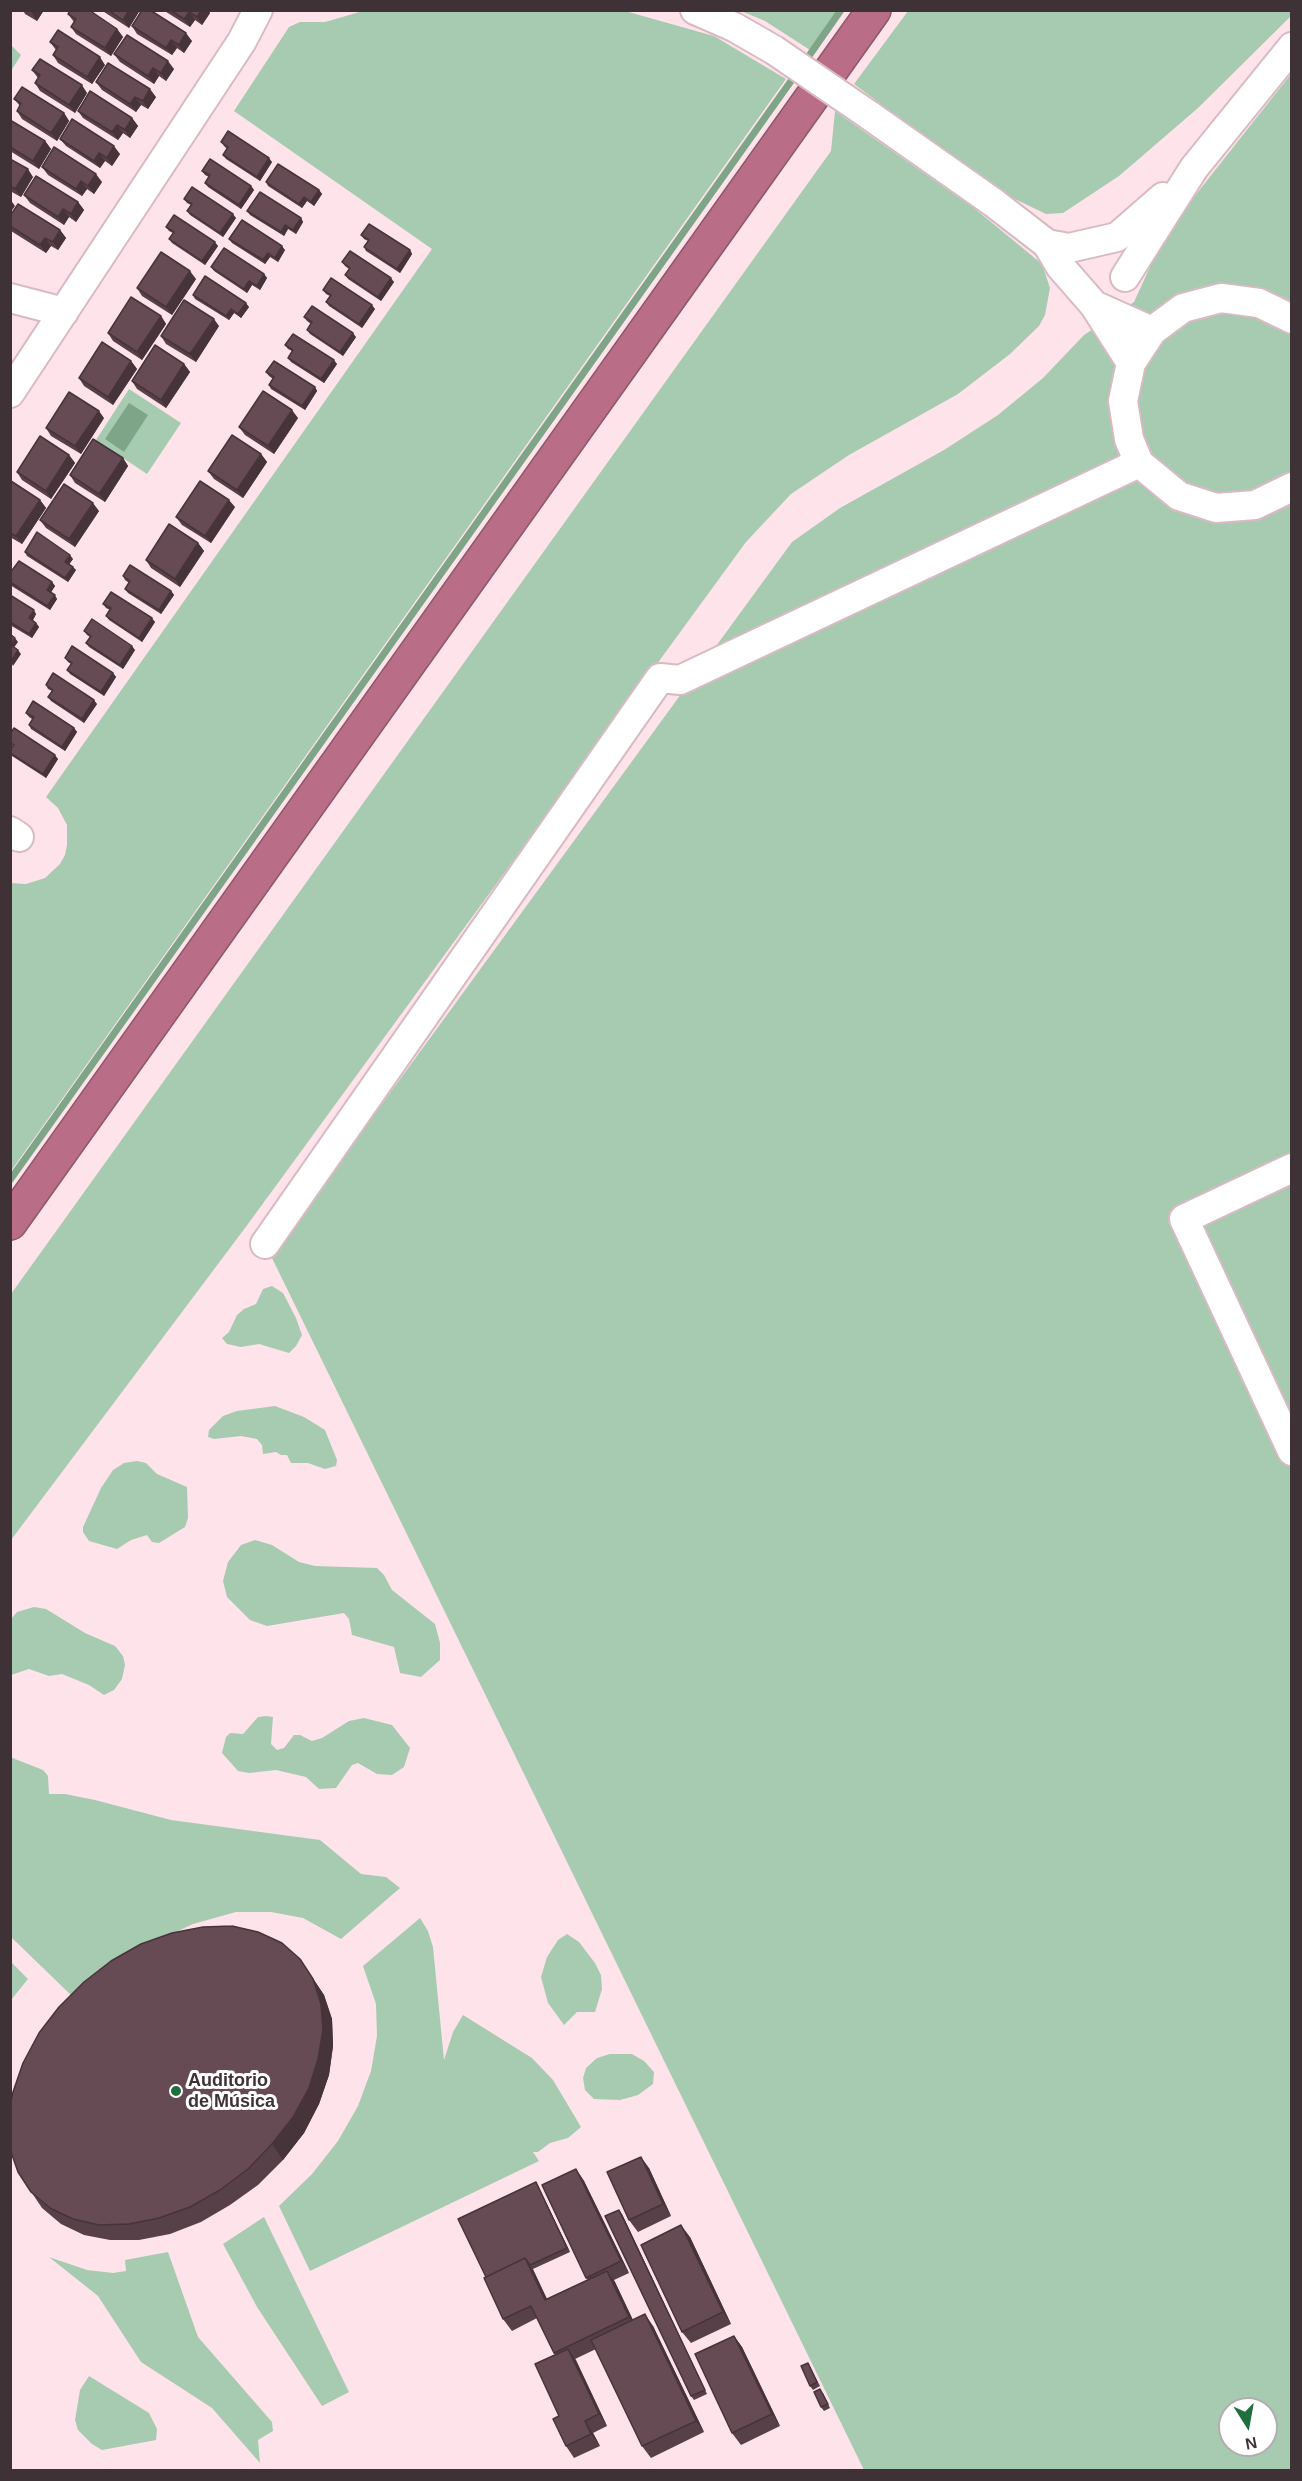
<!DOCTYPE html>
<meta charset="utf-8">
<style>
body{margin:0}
#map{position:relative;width:1302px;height:2481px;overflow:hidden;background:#fee3eb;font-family:Helvetica,sans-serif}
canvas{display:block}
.frame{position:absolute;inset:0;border:12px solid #3f3236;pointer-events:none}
.north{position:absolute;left:1218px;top:2397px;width:60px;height:60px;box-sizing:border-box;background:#fff;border:2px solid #b2adaf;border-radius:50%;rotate:169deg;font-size:16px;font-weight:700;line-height:24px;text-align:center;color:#3f3236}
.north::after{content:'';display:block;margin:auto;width:21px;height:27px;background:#206f3f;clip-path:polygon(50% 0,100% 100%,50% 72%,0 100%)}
</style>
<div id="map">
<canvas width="1302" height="2481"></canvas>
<div class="frame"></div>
<div class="north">N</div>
</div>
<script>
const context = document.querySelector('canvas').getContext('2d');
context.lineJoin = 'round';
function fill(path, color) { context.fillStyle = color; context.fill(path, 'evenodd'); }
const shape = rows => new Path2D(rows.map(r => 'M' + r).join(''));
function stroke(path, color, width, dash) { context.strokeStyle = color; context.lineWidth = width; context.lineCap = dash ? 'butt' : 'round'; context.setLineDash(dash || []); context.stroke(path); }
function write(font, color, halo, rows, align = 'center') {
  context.font = font + ' Helvetica,sans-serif'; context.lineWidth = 6; context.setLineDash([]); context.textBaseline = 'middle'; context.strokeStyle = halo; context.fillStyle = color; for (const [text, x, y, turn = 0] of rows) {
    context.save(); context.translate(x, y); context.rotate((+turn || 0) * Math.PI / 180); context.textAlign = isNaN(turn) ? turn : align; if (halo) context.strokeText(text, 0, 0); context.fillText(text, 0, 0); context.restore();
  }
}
const green = shape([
 [363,11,625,11,714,36,786,79,11,1171,11,883,26,884,45,878,60,864,65,855,67,845,67,825,58,808,46,797,432,249,234,111,289,27,300,22,325,22],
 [741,11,837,11,810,50,765,21],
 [908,11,1291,11,1291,16,1198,108,1119,176,1063,213,1046,214,994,189,854,84],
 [11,45,21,55,11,71],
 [1291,74,1291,2470,864,2470,271,1256,792,542,840,508,944,450,998,415,1043,378,1084,335,1134,302,1155,256,1190,202],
 [1230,2409,1266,2409,1266,2445,1230,2445],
 [835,111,974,208,1042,264,1050,288,1045,315,1039,326,1010,354,958,394,849,455,791,494,746,542,248,1224,11,1540,11,1294,831,151],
 [129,389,181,423,147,474,96,440],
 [272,1286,283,1293,296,1318,302,1335,296,1346,289,1353,259,1344,241,1347,227,1344,222,1338,229,1332,237,1315,244,1309,256,1304,263,1289],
 [275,1406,304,1417,325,1430,337,1460,336,1466,325,1469,308,1463,291,1463,287,1455,281,1455,276,1452,263,1454,262,1445,257,1439,241,1436,214,1439,208,1437,209,1430,223,1416,237,1411],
 [137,1461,146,1463,157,1474,187,1487,188,1518,185,1527,159,1543,152,1542,147,1535,131,1540,117,1549,89,1541,83,1532,83,1527,101,1488,113,1470,124,1463],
 [255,1540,272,1545,299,1562,315,1566,377,1568,384,1575,392,1590,435,1624,440,1643,440,1660,421,1677,400,1673,394,1647,352,1635,349,1619,344,1613,267,1626,250,1620,227,1597,223,1581,228,1562,241,1545],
 [34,1607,46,1609,85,1633,115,1646,123,1656,125,1665,122,1679,114,1690,104,1695,89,1685,62,1674,49,1676,29,1669,11,1675,11,1619,17,1612],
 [266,1716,273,1717,271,1744,277,1750,284,1748,294,1735,300,1735,312,1741,322,1738,349,1721,364,1718,392,1725,410,1748,404,1767,392,1775,377,1774,358,1763,352,1765,336,1788,319,1789,306,1777,276,1770,249,1773,238,1771,222,1753,226,1737,230,1733,243,1734,258,1717],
 [10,1757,43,1770,48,1776,49,1794,65,1794,95,1800,171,1820,320,1840,361,1874,386,1877,400,1888,341,1939,303,1918,271,1912,236,1912,193,1924,143,1947,73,1997,11,1937],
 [420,1918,428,1931,433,1947,444,2060,453,2032,463,2015,532,2058,553,2080,581,2127,568,2138,550,2143,538,2152,533,2152,539,2161,310,2271,279,2206,312,2174,338,2141,358,2106,371,2071,377,2036,376,2004,363,1966],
 [567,1934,579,1942,595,1963,601,1975,602,1989,595,2012,577,2012,564,2025,548,2003,541,1977,547,1957,558,1940],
 [11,1962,28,1979,11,2000],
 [610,2054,632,2054,644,2061,654,2072,653,2084,638,2095,620,2100,594,2099,585,2090,583,2078,586,2068,597,2058],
 [264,2217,349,2392,322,2406,257,2307,223,2244],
 [168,2252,198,2337,272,2422,273,2431,258,2440,260,2463,212,2408,141,2362,98,2296,49,2257,87,2270,113,2273,126,2271,125,2260],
 [89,2376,149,2413,157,2429,156,2440,102,2450,92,2444,78,2430,75,2420,80,2390]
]);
const water = shape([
 [129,403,148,415,124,452,105,439]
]);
const stream = shape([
 [804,63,841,10],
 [10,1180,796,74]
]);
const minor = shape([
 [695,10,734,27,774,50],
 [869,115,994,203,1047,244,1060,266,1094,305,1131,363],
 [1047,244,1069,248,1117,237,1163,197],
 [1125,277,1194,168,1292,47],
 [10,298,64,312],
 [1094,305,1152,331],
 [1292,319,1259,303,1221,298,1183,308,1152,331,1131,363,1123,401,1129,439,1139,463,1179,496,1216,508,1255,505,1292,487],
 [10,393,242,41,258,10],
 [10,831,19,837],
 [1292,1168,1184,1219,1292,1451],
 [265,1244,660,678,680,680,1139,463]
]);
const highway = shape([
 [10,1223,874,10]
]);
const minorBridge = shape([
 [774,50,869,115]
]);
const wall = shape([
 [23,10,44,10,37,21,25,14],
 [101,10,140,10,129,28],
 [163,10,208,10,210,13,202,25,195,20,190,27],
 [68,14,117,29,123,37,111,56,76,34,71,27,74,22],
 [132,26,192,41,184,53,177,48,172,55,137,34],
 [50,42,105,65,92,84,58,63,53,55,56,50],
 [114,54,174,69,166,81,159,76,154,84,120,62],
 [32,70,87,93,75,113,40,91,35,83,38,78],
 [96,82,156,97,148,109,141,105,136,112,102,90],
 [14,99,64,113,69,121,57,141,22,119,17,111,20,106],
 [78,111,132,118,138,126,130,138,123,133,118,140,83,118],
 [10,120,45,141,51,149,39,169,10,151],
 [60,139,120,154,112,166,105,161,100,168,66,146],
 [221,142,272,162,260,181,226,159,223,155,227,149,224,146],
 [10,159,33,177,21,197,10,191],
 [42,167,102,182,94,194,87,189,82,196,48,175],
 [202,171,251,186,254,190,241,209,208,187,205,183,209,177,205,175],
 [266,182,319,190,322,194,314,206,307,201,302,208,268,186],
 [24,195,78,202,84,210,76,222,69,217,64,225,30,203],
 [184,199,236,218,223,237,190,215,187,211,191,205,187,203],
 [247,211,301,218,303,222,296,234,288,229,284,236,250,215],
 [10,216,60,230,66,238,58,250,51,246,46,253,11,231,10,230],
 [166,227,218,246,205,265,172,243,169,239,173,233,169,231],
 [361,235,410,250,412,254,400,273,366,251,364,247,368,241,364,239],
 [229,239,285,250,278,262,270,257,265,264,232,243],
 [342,262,394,282,381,301,348,279,345,275,349,269,345,266],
 [211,267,264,274,267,278,260,290,252,285,247,293,214,271],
 [196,279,172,315,142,296,137,288],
 [323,290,375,309,362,328,329,306,326,302,330,296,326,294],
 [193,295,249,307,241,318,234,313,229,320,195,299],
 [161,316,166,324,142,360,113,341,108,333],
 [304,317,356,337,343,356,310,334,307,330,311,324,307,321],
 [219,326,196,362,166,344,161,336],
 [285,345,337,364,324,383,291,362,288,358,292,351,288,349],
 [131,361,137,369,113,405,84,386,79,378],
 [184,364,190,372,166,408,137,389,132,381],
 [266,372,315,387,317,391,305,410,271,389,269,385,273,379,269,376],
 [104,418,81,454,51,436,46,428],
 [298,418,274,454,245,435,239,427],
 [261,454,267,462,243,498,214,479,208,471],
 [69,455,75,463,51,499,22,480,17,472],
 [123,458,128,466,105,502,75,483,70,475],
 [11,481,40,500,46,508,22,544,10,537],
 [235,507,211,543,182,525,176,517],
 [99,511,75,547,46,528,40,520],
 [198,543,204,551,180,587,151,568,146,560],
 [25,552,73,559,69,564,76,570,68,582,27,556],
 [10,573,52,582,55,586,51,592,57,599,50,610,10,585],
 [123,576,171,591,174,595,161,614,128,593,125,589,129,583,125,580],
 [10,595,36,614,33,620,36,623,39,627,32,638,10,625],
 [103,604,155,622,142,642,109,620,106,616,110,610,106,608],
 [84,631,135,650,123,669,89,647,86,643,90,637,87,635],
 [65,658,113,673,116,677,104,696,70,674,67,670,71,664,68,662],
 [46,685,97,704,84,723,51,701,48,697,52,691,48,689],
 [26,713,74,728,77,732,65,751,31,729,29,725,32,719,29,717],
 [10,734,58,759,46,778,12,756,10,754,10,750,13,746,10,744],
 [300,1959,324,1995,332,2019,333,2046,329,2075,319,2104,304,2133,283,2160,258,2185,230,2205,201,2222,170,2234,139,2240,110,2240,84,2235,61,2224,42,2208,18,2172],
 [649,2168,671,2216,638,2232,629,2220],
 [576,2169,584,2181,629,2273,614,2280,633,2320,653,2326,704,2432,651,2458,642,2446,596,2349,575,2359,607,2426,593,2433,600,2446,574,2458,566,2446,559,2416,555,2355,537,2318,512,2331,503,2319,536,2182,570,2252,533,2269,547,2299,588,2280,586,2278],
 [622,2214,707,2394,694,2400,691,2396],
 [690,2237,731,2324,691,2343,682,2332],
 [734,2336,742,2347,780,2426,741,2445,732,2433],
 [808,2363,820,2386,813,2390,810,2386],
 [823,2393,830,2408,824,2411,821,2407]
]);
const shadedWall = shape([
 [33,10,44,10,37,21,32,13],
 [129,10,140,10,129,28,123,20],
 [201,10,208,10,210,13,202,25,197,17],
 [189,12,195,20,190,27,184,19],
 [117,29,123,37,111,56,105,48],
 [186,33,192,41,184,53,179,45],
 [171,40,177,48,172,55,166,48],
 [100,57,105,65,92,84,87,77],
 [168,61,174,69,166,81,161,73],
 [153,68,159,76,154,84,148,76],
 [82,85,87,93,75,113,69,105],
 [150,89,156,97,148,109,143,101],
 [135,97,141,105,136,112,130,104],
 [64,113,69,121,57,141,51,133],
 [132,118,138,126,130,138,125,130],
 [117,125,123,133,118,140,112,132],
 [45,141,51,149,39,169,33,161],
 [114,146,120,154,112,166,107,158],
 [99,153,105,161,100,168,94,161],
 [269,158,272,162,260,181,257,177],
 [28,169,33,177,21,197,15,189],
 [96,174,102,182,94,194,88,186],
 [81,181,87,189,82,196,76,189],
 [251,186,254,190,241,209,239,205],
 [319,190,322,194,314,206,311,202],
 [304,197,307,201,302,208,299,204],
 [10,199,15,206,10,213],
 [78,202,84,210,76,222,71,214],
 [63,209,69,217,64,225,58,217],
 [233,214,236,218,223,237,220,233],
 [301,218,303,222,296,234,293,230],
 [285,225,288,229,284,236,281,232],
 [60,230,66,238,58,250,53,242],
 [45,238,51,246,46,253,40,245],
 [215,242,218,246,205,265,202,261],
 [282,246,285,250,278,262,275,258],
 [410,250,412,254,400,273,397,269],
 [268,253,270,257,265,264,263,260],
 [190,271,196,279,172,315,166,307],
 [264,274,267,278,260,290,257,286],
 [391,278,394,282,381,301,378,297],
 [249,281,252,285,247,293,244,289],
 [246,303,249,307,241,318,238,314],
 [372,305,375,309,362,328,359,324],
 [231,309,234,313,229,320,226,316],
 [161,316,166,324,142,360,137,352],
 [214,319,219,326,196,362,190,354],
 [353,333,356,337,343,356,340,352],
 [334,360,337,364,324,383,321,379],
 [131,361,137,369,113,405,108,397],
 [184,364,190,372,166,408,161,400],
 [315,387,317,391,305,410,302,406],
 [292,410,298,418,274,454,268,446],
 [99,411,104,418,81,454,75,446],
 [261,454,267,462,243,498,237,490],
 [69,455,75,463,51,499,46,491],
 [123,458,128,466,105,502,99,494],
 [40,500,46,508,22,544,16,536],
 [229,500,235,507,211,543,205,536],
 [93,503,99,511,75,547,69,539],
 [198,543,204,551,180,587,175,579],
 [70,555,73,559,68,566,65,562],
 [73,567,76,570,68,582,65,578],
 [52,582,55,586,50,594,47,590],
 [171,591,174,595,161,614,159,610],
 [55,595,57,599,50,610,47,606],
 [34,610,36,614,32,622,29,618],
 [152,618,155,622,142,642,139,638],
 [36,623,39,627,32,638,29,634],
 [15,638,18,642,13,649,11,645],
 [132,646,135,650,123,669,120,665],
 [18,650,21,654,13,666,11,662],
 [113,673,116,677,104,696,101,692],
 [94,700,97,704,84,723,82,719],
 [74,728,77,732,65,751,62,747],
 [55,755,58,759,46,778,43,774],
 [300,1959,324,1995,332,2019,333,2046,329,2075,319,2104,304,2133,283,2160,272,2144],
 [641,2157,649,2168,671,2216,663,2204],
 [576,2169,584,2181,629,2273,621,2261],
 [536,2182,538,2186,570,2252,567,2248],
 [619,2210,622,2214,707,2394,705,2390],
 [681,2225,690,2237,731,2324,723,2312],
 [525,2258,533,2270,553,2312,545,2300],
 [607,2271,615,2282,637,2329,629,2317],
 [645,2314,653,2326,704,2432,696,2421],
 [734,2336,742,2347,780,2426,772,2414],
 [568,2349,576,2360,607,2426,599,2414],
 [585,2421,593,2433,600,2446,591,2434]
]);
const building = shape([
 [70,10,89,10,117,29,105,48,71,27,76,19,68,14,70,10],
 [108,10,129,10,123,20,108,10],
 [142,10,150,10,186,33,179,45,171,40,166,48,132,26,142,10],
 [170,10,201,10,197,17,189,12,184,19,170,10],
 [58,30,100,57,87,77,53,55,58,47,50,42,58,30],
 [127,35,168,61,161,73,153,68,148,76,114,54,127,35],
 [40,59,82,85,69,105,35,83,40,75,32,70,40,59],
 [108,63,150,89,143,101,135,97,130,104,96,82,108,63],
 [22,87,64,113,51,133,17,111,21,103,14,99,22,87],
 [90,91,132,118,125,130,117,125,112,132,78,111,90,91],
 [72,119,114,146,107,158,99,153,94,161,60,139,72,119],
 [10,120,45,141,33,161,10,147,10,120],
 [228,131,269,158,257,177,223,155,228,147,221,142,228,131],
 [54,147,96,174,88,186,81,181,76,189,42,167,54,147],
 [10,159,28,169,15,189,10,186,10,159],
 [210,159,251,186,239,205,205,183,210,175,202,171,210,159],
 [278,164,319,190,311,202,304,197,299,204,266,182,278,164],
 [36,176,78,202,71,214,63,209,58,217,24,195,36,176],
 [192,187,233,214,220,233,187,211,192,204,184,199,192,187],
 [260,192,301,218,293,230,285,225,281,232,247,211,260,192],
 [18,204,60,230,53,242,45,238,40,245,10,226,10,216,18,204],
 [174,215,215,242,202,261,169,239,174,232,166,227,174,215],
 [242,220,282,246,275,258,268,253,263,260,229,239,242,220],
 [369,224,410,250,397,269,364,247,369,240,361,235,369,224],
 [224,248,264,274,257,286,249,281,244,289,211,267,224,248],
 [350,251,391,278,378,297,345,275,350,268,342,262,350,251],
 [161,252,190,271,166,307,137,288,161,252],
 [205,276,246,303,238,314,231,309,226,316,193,295,205,276],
 [331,278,372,305,359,324,326,302,331,295,323,290,331,278],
 [131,297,161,316,137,352,108,333,131,297],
 [184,300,214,319,190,354,161,336,184,300],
 [312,306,353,333,340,352,307,330,312,322,304,317,312,306],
 [293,334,334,360,321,379,288,358,293,350,285,345,293,334],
 [102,342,131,361,108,397,79,378,102,342],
 [155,345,184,364,161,400,132,381,155,345],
 [274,361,315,387,302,406,269,385,274,377,266,372,274,361],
 [263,391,292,410,268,446,239,427,263,391],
 [69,392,99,411,75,446,46,428,69,392],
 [232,435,261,454,237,490,208,471,232,435],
 [40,436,69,455,46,491,17,472,40,436],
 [93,439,123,458,99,494,70,475,93,439],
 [11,481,40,500,16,536,10,533,11,481],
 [200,481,229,500,205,536,176,517,200,481],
 [64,484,93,503,69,539,40,520,64,484],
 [169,524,198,543,175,579,146,560,169,524],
 [37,532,70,555,65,562,73,567,65,578,25,552,37,532],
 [19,561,52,582,47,590,55,595,47,606,10,582,10,573,19,561],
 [130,565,171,591,159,610,125,589,130,581,123,576,130,565],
 [111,592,152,618,139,638,106,616,111,608,103,604,111,592],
 [10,595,34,610,29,618,36,623,29,634,10,622,10,595],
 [92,619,132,646,120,665,86,643,91,636,84,631,92,619],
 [10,634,15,638,11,645,18,650,11,662,10,662,10,634],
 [72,646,113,673,101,692,67,670,72,663,65,658,72,646],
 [53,673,94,700,82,719,48,697,53,690,46,685,53,673],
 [33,701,74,728,62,747,29,725,34,717,26,713,33,701],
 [14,728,55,755,43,774,10,753,10,750,14,745,10,742,10,734,14,728],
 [232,1926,258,1932,282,1943,300,1959,313,1979,321,2004,323,2030,318,2059,309,2088,293,2117,272,2144,248,2169,220,2190,190,2207,159,2218,129,2224,99,2225,73,2219,50,2208,31,2192,18,2172,10,2149,10,2106,13,2092,23,2063,39,2033,59,2007,84,1982,111,1961,141,1944,172,1933,203,1927,232,1926],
 [641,2157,663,2204,629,2220,607,2172,641,2157],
 [576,2169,621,2261,586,2278,542,2185,576,2169],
 [536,2182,567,2248,530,2265,525,2258,486,2277,458,2219,536,2182],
 [619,2210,705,2390,691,2396,605,2216,619,2210],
 [681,2225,723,2312,682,2332,641,2245,681,2225],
 [525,2258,545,2300,607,2271,629,2317,554,2353,531,2306,503,2319,484,2278,525,2258],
 [645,2314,696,2421,642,2446,591,2340,645,2314],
 [734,2336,772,2414,732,2433,695,2354,734,2336],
 [568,2349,599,2414,585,2421,591,2434,566,2446,553,2419,559,2416,535,2364,568,2349],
 [808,2363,817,2382,810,2386,801,2366,808,2363],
 [820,2389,828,2404,821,2407,814,2392,820,2389]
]);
const markers = [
 [176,2091,6,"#206f3f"]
];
const poiNames = [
 ["Auditorio",188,2081],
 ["de Música",188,2102]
];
fill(green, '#a7cbb0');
fill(water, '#7fa589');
stroke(stream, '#7fa589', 7);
stroke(minor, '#d9bac3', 32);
stroke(highway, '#8e586b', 36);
stroke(minor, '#fff', 28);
stroke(highway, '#b96d87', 33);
stroke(minorBridge, '#d9bac3', 32, []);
stroke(minorBridge, '#fff', 28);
fill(wall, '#584048');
fill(shadedWall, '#47343b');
fill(building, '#664b54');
stroke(building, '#47343b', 1.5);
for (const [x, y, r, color] of markers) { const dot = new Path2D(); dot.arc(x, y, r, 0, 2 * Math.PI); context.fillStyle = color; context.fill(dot); stroke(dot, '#fff', 2); }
write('bold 18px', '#3f3236', '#fff', poiNames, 'left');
</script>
